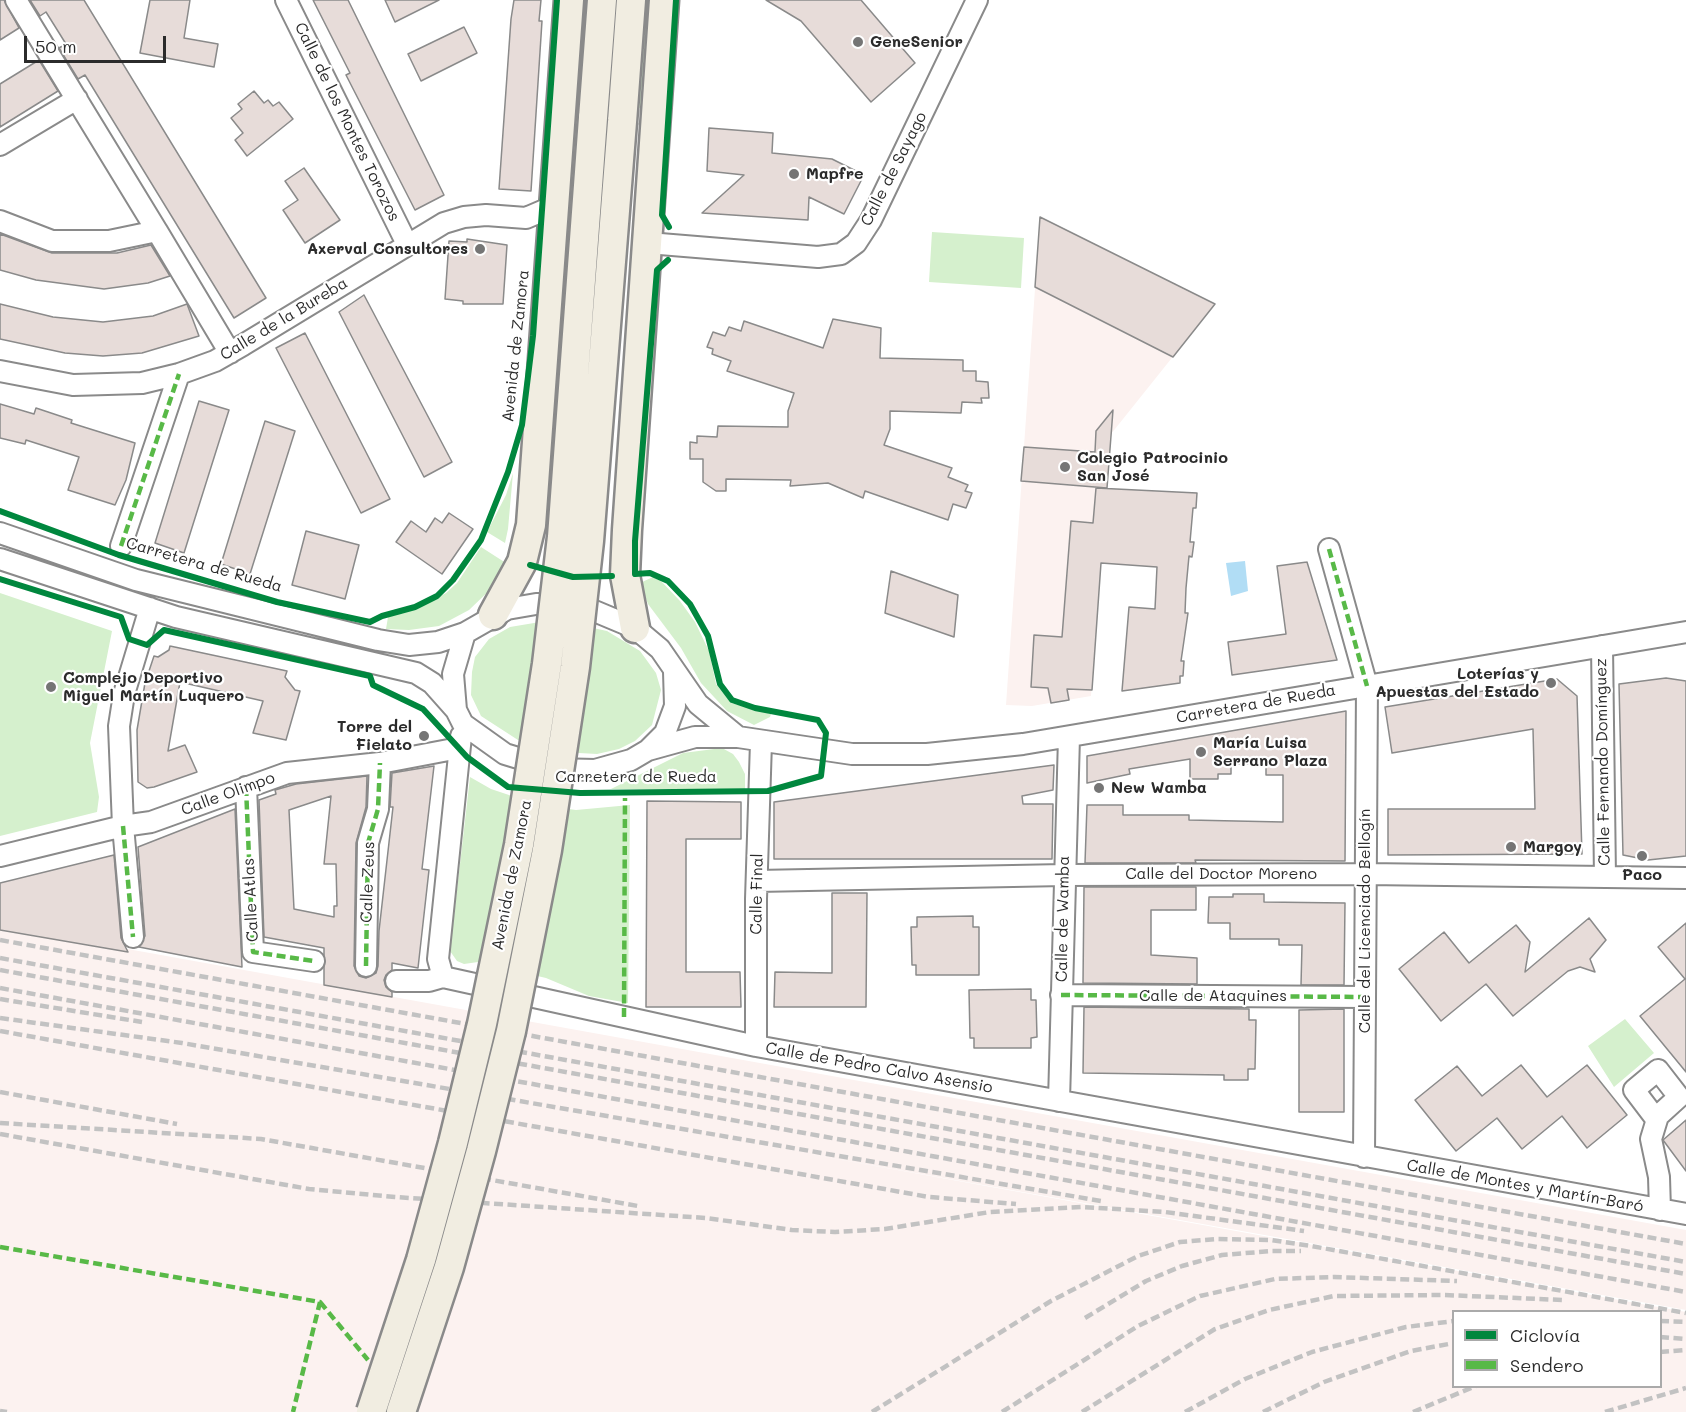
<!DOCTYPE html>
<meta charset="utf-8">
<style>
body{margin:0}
#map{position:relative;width:1686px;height:1412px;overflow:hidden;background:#fff;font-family:Mali,sans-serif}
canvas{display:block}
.legend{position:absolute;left:1452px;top:1310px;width:210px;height:78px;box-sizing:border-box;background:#fff;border:2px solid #aaa;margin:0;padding:8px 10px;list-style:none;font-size:18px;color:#2b2b2b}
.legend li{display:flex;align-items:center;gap:12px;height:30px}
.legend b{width:30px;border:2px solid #aaa}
.scale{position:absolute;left:24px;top:36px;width:142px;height:27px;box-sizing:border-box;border:3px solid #2b2b2b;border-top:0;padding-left:8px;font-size:18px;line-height:21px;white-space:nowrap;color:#2b2b2b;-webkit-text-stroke:4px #fff;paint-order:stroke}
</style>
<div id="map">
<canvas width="1686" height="1412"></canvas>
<ul class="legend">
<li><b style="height:8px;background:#00873e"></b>Ciclovía</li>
<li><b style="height:8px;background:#58b947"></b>Sendero</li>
</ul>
<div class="scale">50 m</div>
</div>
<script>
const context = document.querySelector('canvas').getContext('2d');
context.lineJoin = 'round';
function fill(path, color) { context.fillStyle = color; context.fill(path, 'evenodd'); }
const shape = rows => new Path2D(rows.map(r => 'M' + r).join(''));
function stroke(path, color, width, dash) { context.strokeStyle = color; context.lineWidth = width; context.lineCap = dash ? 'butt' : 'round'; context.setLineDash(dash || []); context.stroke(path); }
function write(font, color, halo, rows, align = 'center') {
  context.font = font + ' Mali,sans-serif'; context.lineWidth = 4.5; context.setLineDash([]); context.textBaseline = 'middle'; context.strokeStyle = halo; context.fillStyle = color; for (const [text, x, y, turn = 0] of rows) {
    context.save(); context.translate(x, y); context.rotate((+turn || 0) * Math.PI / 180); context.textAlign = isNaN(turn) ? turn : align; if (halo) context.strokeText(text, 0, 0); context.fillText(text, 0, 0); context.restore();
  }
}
const built = shape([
 [1040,217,1215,304,1111,434,1091,696,1032,706,1006,705],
 [0,926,1686,1230,1686,1310,775,1148,1686,1312,1686,1412,0,1412],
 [1454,1312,1660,1312,1660,1386,1454,1386]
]);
const green = shape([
 [576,0,590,0,583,100,568,99],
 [642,0,657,0,650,108,635,108],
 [932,232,1024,238,1021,288,929,282],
 [513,473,508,529,505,543,487,532,506,495],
 [481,547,509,565,493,587,469,610,439,626,409,630,386,629,388,617,417,609,446,593,457,583],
 [653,577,661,581,680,601,695,622,709,651,716,684,731,703,771,714,770,717,754,725,727,711,701,683,681,648,648,604,640,583],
 [0,593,112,631,90,743,99,797,97,812,0,836],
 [540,622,570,623,607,631,640,651,656,673,661,690,652,725,635,741,619,749,597,754,579,753,518,740,481,716,471,695,472,672,475,657,489,639,510,627],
 [722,748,733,754,739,762,745,774,745,789,611,789,683,753],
 [470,777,491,789,539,805,576,810,630,805,628,1003,589,996,546,978,478,962,464,964,457,961,450,951],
 [1625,1019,1654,1053,1614,1087,1588,1046]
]);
const water = shape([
 [1245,561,1248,591,1231,596,1226,563]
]);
const building = shape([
 [0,0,4,0,19,28,0,40,0,0],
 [30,0,84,0,266,298,234,318,85,75,78,79,59,48,66,44,46,12,40,16,30,0],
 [150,0,190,0,184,38,218,44,214,67,140,53,150,0],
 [313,0,348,0,444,195,415,210,346,75,350,73,313,0],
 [385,0,439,0,395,22,385,0],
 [514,0,541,0,539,21,542,21,531,191,499,189,511,19,514,0],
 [766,0,861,0,915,63,871,102,801,21,766,0],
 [464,27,477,53,421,81,408,54,464,27],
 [39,60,58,91,0,127,0,84,39,60],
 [254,91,264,103,268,100,273,106,279,102,293,119,247,156,235,140,243,133,231,118,242,109,238,104,254,91],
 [709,128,773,133,772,153,832,159,864,175,844,214,809,197,808,220,702,213,744,175,707,171,709,128],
 [304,168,340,220,305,243,283,210,298,200,285,181,304,168],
 [1040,217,1215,304,1173,357,1035,287,1040,217],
 [0,234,52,253,117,253,151,245,170,276,148,283,104,289,36,280,0,270,0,234],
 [467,239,507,245,503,304,463,304,463,301,445,299,449,241,467,242,467,239],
 [364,295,452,462,424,477,339,312,364,295],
 [0,304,53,317,103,322,153,316,187,304,199,336,142,353,103,356,65,353,0,339,0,304],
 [833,319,881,328,880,358,963,360,963,371,976,371,976,381,988,382,989,398,981,398,982,403,962,402,961,413,890,411,890,429,884,445,952,468,948,477,968,485,965,491,972,493,966,508,953,504,948,520,865,491,863,498,828,483,790,486,791,480,726,479,726,491,716,491,703,482,703,459,690,459,690,442,697,443,697,436,717,437,718,426,788,427,788,411,794,393,727,371,731,361,712,354,713,349,707,347,713,332,725,336,729,327,741,331,744,321,823,348,833,319],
 [305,333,390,499,361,513,276,348,305,333],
 [199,401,229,410,184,553,155,543,199,401],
 [0,404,34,414,36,408,72,420,71,423,135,443,126,480,115,505,68,490,79,457,26,440,25,444,0,438,0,404],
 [1113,410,1107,488,1021,481,1024,447,1095,452,1096,431,1113,410],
 [265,421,295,431,250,574,221,564,265,421],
 [1096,488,1197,493,1196,508,1193,508,1190,542,1194,542,1192,557,1189,556,1186,588,1185,613,1188,613,1181,661,1184,661,1183,676,1180,676,1180,683,1122,691,1129,607,1155,609,1157,567,1101,563,1092,690,1067,689,1069,700,1051,703,1048,688,1031,687,1034,635,1062,637,1071,521,1093,523,1096,488],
 [449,513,473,529,442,574,396,542,411,521,426,532,435,518,442,523,449,513],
 [306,531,359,545,345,599,292,585,306,531],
 [1307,562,1337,660,1232,675,1228,642,1286,634,1277,566,1307,562],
 [891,571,958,595,954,637,885,613,891,571],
 [170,646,287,671,285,677,295,690,300,691,286,740,253,733,263,701,180,682,168,751,185,745,197,772,154,787,147,788,138,782,137,730,145,683,154,656,158,657,169,650,170,646],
 [1666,678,1686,681,1686,856,1648,860,1623,855,1619,684,1666,678],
 [1557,679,1577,696,1582,854,1388,855,1388,809,1535,809,1533,729,1392,753,1385,707,1557,679],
 [1346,711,1345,861,1195,860,1196,863,1085,863,1087,805,1123,805,1123,815,1189,815,1189,820,1283,822,1283,775,1266,775,1266,764,1231,764,1231,774,1218,774,1218,779,1190,779,1190,759,1129,769,1130,774,1087,783,1087,756,1346,711],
 [1054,765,1053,790,1022,796,1023,804,1053,804,1052,859,774,859,774,802,1054,765],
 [434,766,422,869,429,870,418,968,392,963,392,970,386,975,384,980,386,987,392,992,392,997,324,985,324,948,264,937,259,800,276,794,275,790,296,784,367,776,366,807,356,843,354,966,359,976,366,978,376,973,378,966,379,931,393,807,390,807,392,773,434,766],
 [331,796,324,864,336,864,337,906,334,906,334,917,294,909,289,810,331,796],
 [647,801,741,802,741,839,686,839,686,972,740,972,741,1007,646,1007,647,801],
 [235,809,242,967,139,947,145,936,138,847,235,809],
 [114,855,121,938,128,952,0,930,0,883,114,855],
 [1084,887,1196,887,1196,910,1151,910,1151,955,1197,958,1197,984,1083,983,1084,887],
 [832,893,867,893,866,1007,774,1007,775,972,832,973,832,893],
 [1233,894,1264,894,1264,902,1345,903,1344,985,1301,985,1302,945,1279,945,1279,939,1230,939,1230,923,1208,923,1209,897,1233,897,1233,894],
 [973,916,973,927,979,927,979,975,916,975,916,965,912,965,911,927,917,927,917,917,973,916],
 [1589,918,1606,940,1590,959,1595,972,1580,967,1568,971,1513,1016,1486,984,1441,1021,1399,969,1444,932,1469,963,1516,925,1530,942,1525,972,1589,918],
 [1686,923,1686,1072,1640,1016,1685,979,1658,947,1686,923],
 [1031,989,1031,1000,1036,1000,1037,1037,1031,1038,1031,1048,974,1048,974,1038,970,1038,969,990,1031,989],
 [1084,1007,1249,1009,1249,1020,1256,1020,1255,1069,1248,1069,1248,1080,1224,1080,1224,1075,1083,1073,1084,1007],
 [1344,1009,1344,1112,1299,1112,1299,1010,1344,1009],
 [1521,1065,1547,1097,1587,1065,1627,1115,1587,1148,1562,1116,1522,1149,1497,1118,1456,1151,1415,1100,1457,1066,1482,1096,1521,1065],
 [1686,1120,1686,1171,1663,1140,1686,1120]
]);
const minor = shape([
 [286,0,407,244],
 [0,145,77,99],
 [0,221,52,241,109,241,157,231,16,0],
 [157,231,230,353],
 [648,243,818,257,841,254,856,243,871,220,977,0],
 [0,371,73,385,142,383,179,374,215,361,243,345,444,223,464,217,486,215,526,218,554,206],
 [0,533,136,580,378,640,409,645,438,642,465,633],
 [121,546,179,374],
 [1329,549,1367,686,1364,1157],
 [0,559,176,617,416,673,432,683,456,710],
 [1602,646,1605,877],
 [674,672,675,706,665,733,648,750,631,760,595,770,554,769,505,754,463,724,456,710,453,674,465,633,507,609,536,604,563,604,592,610,635,628,660,649,698,704,738,737],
 [648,750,695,737,738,737,852,754,927,754,1023,744,1686,632],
 [246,787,253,952,314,961],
 [0,856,123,826,151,822,287,773,380,763,459,748],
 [757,881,1064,875,1366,874,1686,878],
 [133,937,123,826,119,726,124,694,150,608],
 [366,966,368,843,378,809,380,763],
 [443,977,438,959,461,736],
 [396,981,429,981,443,977,756,1046,1686,1214],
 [1061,995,1365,997],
 [756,1046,756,899,761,742],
 [1059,1101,1069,737],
 [1656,1119,1634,1090,1658,1070,1679,1097,1658,1116,1651,1139,1659,1177,1660,1210]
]);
const highway = shape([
 [593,118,602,0],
 [622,122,631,0],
 [493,615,522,562,531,525,569,0],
 [635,628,625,575,627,530,664,0]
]);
const rail = shape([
 [0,940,1686,1244],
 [0,958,1686,1262],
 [0,970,1686,1274],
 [0,988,1686,1292],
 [0,999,142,1022],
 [0,1018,182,1043,1101,1201],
 [0,1031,929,1197,1016,1204],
 [0,1092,177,1124],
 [0,1123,261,1139,638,1206],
 [0,1134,309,1189,395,1197,706,1218,792,1230,835,1232,885,1229,990,1212,1082,1207,1165,1212,1304,1231],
 [1085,1318,1146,1281,1182,1266,1222,1255,1272,1251,1301,1251],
 [1660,1321,1686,1322],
 [1660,1337,1686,1339],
 [1660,1352,1686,1350],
 [0,1411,7,1412],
 [872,1412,1051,1301,1138,1256,1180,1242,1217,1239,1271,1240,1311,1246,1686,1313],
 [1002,1412,1138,1326,1200,1296,1275,1279,1334,1277,1457,1281],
 [1082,1412,1215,1329,1269,1310,1334,1296,1445,1295,1563,1300],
 [1185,1412,1245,1379,1312,1352,1406,1327,1454,1321],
 [1263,1412,1324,1382,1411,1351,1454,1343],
 [1413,1412,1476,1386],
 [1605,1412,1686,1388]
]);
const highwayBridge = shape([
 [371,1412,421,1260,453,1143,482,1024,519,845,547,664,562,537,593,118],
 [401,1412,449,1267,481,1151,511,1031,547,850,575,667,589,541,622,122]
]);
const quiet = shape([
 [121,546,179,374],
 [1329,549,1367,686],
 [246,787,253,952,314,961],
 [123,826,133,937],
 [366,966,368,843,378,809,380,763],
 [1061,995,1365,997],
 [624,1017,625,798],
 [0,1247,320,1302,293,1412],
 [320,1302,368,1360]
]);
const cycleway = shape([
 [669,227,662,215,676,0],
 [0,511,119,555,277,602,370,622,382,616,415,607,437,596,453,580,481,540,508,472,522,425,533,336,557,0],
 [530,565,573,577,612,576],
 [0,579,121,617,129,639,147,645,164,630,370,676,373,685,423,709,467,757,508,787,580,793,768,791,821,776,826,733,818,720,755,708,732,700,720,684,708,636,690,604,668,581,650,573,635,574,635,541,657,270,668,260]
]);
const markers = [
 [858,42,6,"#757575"],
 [794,174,6,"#757575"],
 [480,249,6,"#757575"],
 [1065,467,6,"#757575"],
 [1551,683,6,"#757575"],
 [51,687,6,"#757575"],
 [424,736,6,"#757575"],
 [1201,752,6,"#757575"],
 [1099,788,6,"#757575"],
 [1511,847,6,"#757575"],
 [1642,856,6,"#757575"]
];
const poiNames = [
 ["GeneSenior",870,42],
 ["Mapfre",806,174],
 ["Axerval Consultores",468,249,"right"],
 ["Colegio Patrocinio",1077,458],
 ["San José",1077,476],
 ["Loterías y",1539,674,"right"],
 ["Apuestas del Estado",1539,692,"right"],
 ["Complejo Deportivo",63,678],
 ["Miguel Martín Luquero",63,696],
 ["Torre del",412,727,"right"],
 ["Fielato",412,745,"right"],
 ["María Luisa",1213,743],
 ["Serrano Plaza",1213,761],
 ["New Wamba",1111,788],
 ["Margoy",1523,847],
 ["Paco",1642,875,"center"]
];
const streetNames = [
 ["Calle de los Montes Torozos",347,122,64],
 ["Calle de Sayago",894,169,-63],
 ["Calle de la Bureba",284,319,-31],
 ["Avenida de Zamora",516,346,-84],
 ["Carretera de Rueda",204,565,16],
 ["Carretera de Rueda",1256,704,-10],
 ["Calle Fernando Domínguez",1603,762,-91],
 ["Carretera de Rueda",636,777],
 ["Calle Olimpo",228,794,-20],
 ["Calle del Doctor Moreno",1221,874],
 ["Avenida de Zamora",512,875,-79],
 ["Calle Zeus",368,882,-88],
 ["Calle Final",757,894,-89],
 ["Calle Atlas",251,900,-93],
 ["Calle de Wamba",1063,919,-89],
 ["Calle del Licenciado Bellogín",1365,921,-90],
 ["Calle de Ataquines",1213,996],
 ["Calle de Pedro Calvo Asensio",879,1068,10],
 ["Calle de Montes y Martín-Baró",1525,1186,10]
];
fill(built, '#fcf2f0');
fill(green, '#d5f0cd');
fill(water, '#b1ddf5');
fill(building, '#e7dcd9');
stroke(building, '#8a8a8a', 1.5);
stroke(minor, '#8a8a8a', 24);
stroke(highway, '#8a8a8a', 33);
stroke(minor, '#fff', 20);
stroke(highway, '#f1ede1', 28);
stroke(rail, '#c2c2c2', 4.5, [9, 4.5]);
stroke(highwayBridge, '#8a8a8a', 33, []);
stroke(highwayBridge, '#f1ede1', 28);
stroke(quiet, '#58b947', 4.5, [9, 4.5]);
stroke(cycleway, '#00873e', 6);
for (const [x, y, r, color] of markers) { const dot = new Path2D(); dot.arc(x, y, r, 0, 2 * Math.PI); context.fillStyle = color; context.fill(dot); stroke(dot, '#fff', 2); }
write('bold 16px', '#2b2b2b', '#fff', poiNames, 'left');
write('16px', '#2b2b2b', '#fff', streetNames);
</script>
